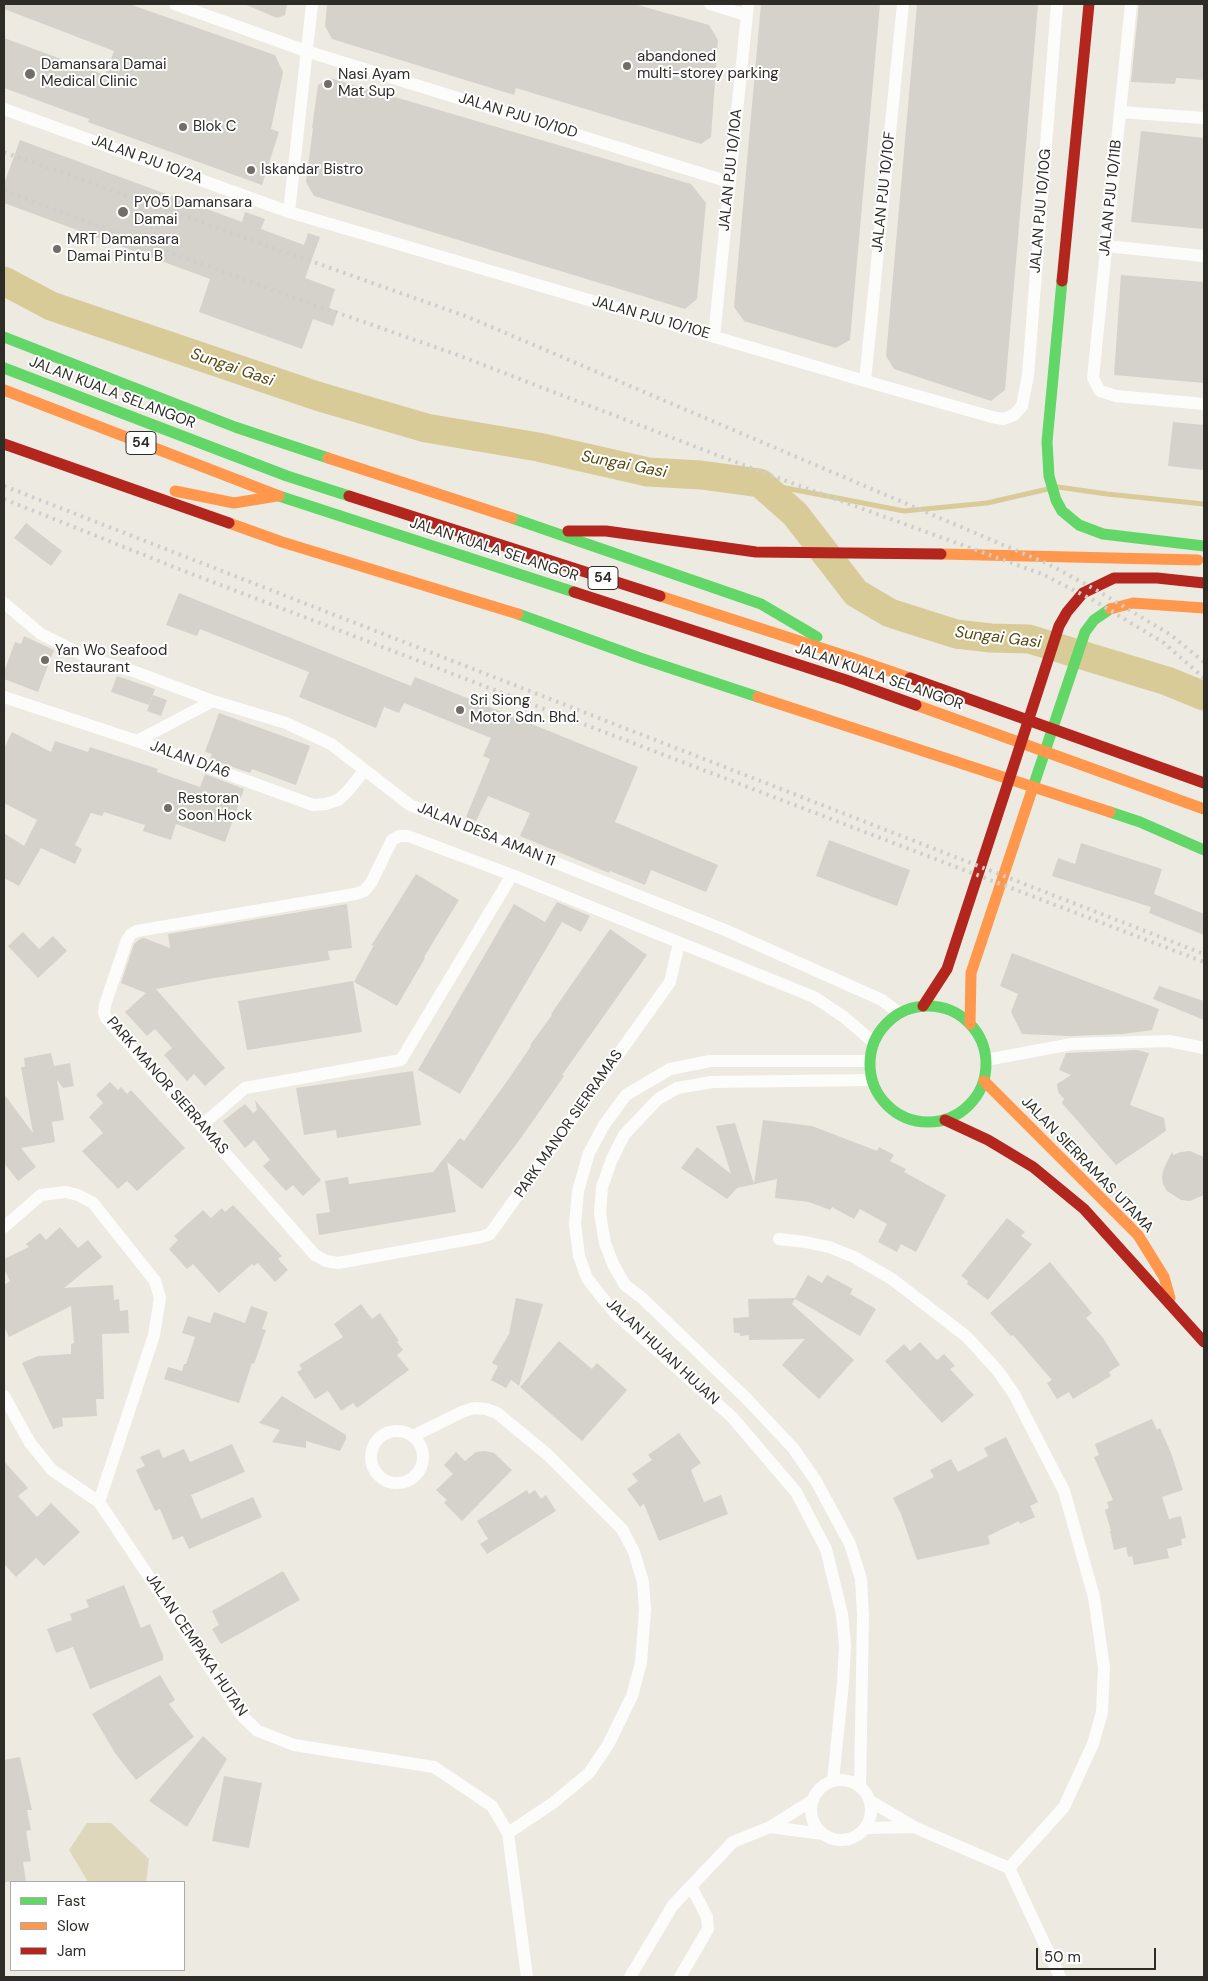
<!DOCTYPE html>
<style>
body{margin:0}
#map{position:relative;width:1208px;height:1981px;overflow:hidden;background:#edeae2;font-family:"DM Sans",sans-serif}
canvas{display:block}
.frame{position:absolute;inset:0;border:5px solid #2e2c26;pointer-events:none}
.legend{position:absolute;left:10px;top:1881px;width:175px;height:90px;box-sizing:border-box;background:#fff;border:1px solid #ababa8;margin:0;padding:6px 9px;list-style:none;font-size:15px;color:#2e2c26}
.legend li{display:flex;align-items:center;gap:10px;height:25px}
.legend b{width:25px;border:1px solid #ababa8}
.scale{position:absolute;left:1036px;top:1948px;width:120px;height:22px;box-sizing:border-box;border:2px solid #2e2c26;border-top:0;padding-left:6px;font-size:15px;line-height:18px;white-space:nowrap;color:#2e2c26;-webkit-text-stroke:4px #fff;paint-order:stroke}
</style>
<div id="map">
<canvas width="1208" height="1981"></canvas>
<div class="frame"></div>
<ul class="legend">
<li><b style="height:6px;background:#63d668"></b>Fast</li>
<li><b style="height:6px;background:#ff974d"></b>Slow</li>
<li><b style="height:6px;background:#b3261e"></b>Jam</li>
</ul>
<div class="scale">50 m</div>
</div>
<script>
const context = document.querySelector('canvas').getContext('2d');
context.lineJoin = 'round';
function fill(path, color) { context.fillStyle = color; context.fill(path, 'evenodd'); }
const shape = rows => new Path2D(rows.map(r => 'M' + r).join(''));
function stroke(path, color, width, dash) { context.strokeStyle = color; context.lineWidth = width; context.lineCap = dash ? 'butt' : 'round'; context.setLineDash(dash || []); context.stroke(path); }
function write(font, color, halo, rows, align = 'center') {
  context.font = font + ' "DM Sans",sans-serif'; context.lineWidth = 4; context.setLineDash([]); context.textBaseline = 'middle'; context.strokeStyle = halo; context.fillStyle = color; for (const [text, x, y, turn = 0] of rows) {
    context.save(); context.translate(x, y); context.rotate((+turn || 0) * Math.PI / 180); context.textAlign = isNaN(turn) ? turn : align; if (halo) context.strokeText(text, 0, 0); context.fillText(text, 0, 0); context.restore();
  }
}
const green = shape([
 [87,1823,111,1823,149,1859,146,1882,88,1882,69,1850]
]);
const stream = shape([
 [760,483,904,511,987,503,1048,489],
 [1058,487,1107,494,1204,504]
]);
const river = shape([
 [4,281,51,306,317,396,426,428,538,447,648,472,701,475,760,483,795,514,856,593,890,613,956,634,991,638,1029,639,1167,681,1204,696]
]);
const building = shape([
 [4,4,129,4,275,55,283,72,271,129,279,132,262,185,88,122,89,119,4,88,4,38,105,75,114,51,4,9],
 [244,4,287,4,285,15,277,18],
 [327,4,634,4,709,25,718,40,711,137,701,144,516,88,514,95,332,39,325,26],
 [761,4,880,4,850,340,836,348,744,321,734,307],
 [917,4,1038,4,1005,390,991,401,894,369,886,356],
 [1139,4,1204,4,1204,80,1176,78,1175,84,1131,82],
 [330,78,691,184,706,203,697,299,685,309,314,196,306,182,313,128,312,128,318,85],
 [1141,131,1204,138,1204,229,1131,222],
 [20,140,242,222,245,212,265,219,261,229,304,245,308,233,320,237,305,278,335,289,329,308,338,311,333,326,313,319,302,349,199,312,210,279,4,203,4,184],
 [1121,275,1204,282,1204,383,1114,375],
 [1173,422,1204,425,1204,470,1168,466],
 [26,523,62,551,51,566,14,538],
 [179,593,411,686,415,677,638,767,615,822,718,865,706,892,651,870,645,885,610,871,609,873,520,836,530,813,488,796,476,821,466,817,490,759,483,756,491,738,404,703,399,713,384,707,376,728,299,697,309,672,200,629,197,636,166,625],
 [24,636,54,650,38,692,4,679,4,672,15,642,21,644],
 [117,676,155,689,149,705,111,692],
 [153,695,167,700,161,716,147,711],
 [219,713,310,746,296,785,252,769,250,773,210,759,212,754,205,752],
 [12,732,51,752,55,741,88,752,90,747,158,769,157,772,200,787,205,774,244,789,225,842,176,824,171,840,143,831,145,825,104,812,102,816,91,813,75,845,82,849,75,864,41,848,19,886,4,878,4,833,24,846,37,820,4,803,4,748],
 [829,840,910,870,897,906,816,876],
 [1081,843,1162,869,1154,894,1204,914,1204,935,1149,913,1151,907,1052,876,1058,858,1075,864],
 [416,874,459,900,424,957,425,958,397,1006,354,982,374,945,371,946],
 [557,902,590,916,581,932,562,922,460,1094,418,1070,514,904,545,922],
 [347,904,352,948,328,951,330,960,208,979,156,989,225,1068,205,1086,194,1074,187,1081,164,1055,172,1048,155,1029,147,1036,125,1012,146,993,121,983,134,944,140,939,144,938,170,948,168,934],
 [610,929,647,955,562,1075,564,1076,521,1138,482,1189,447,1162,456,1212,319,1235,316,1214,330,1212,325,1181,348,1177,349,1184,433,1172,460,1138,464,1141,510,1077,531,1046,530,1045,552,1015,551,1014],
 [23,932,39,949,53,936,67,951,38,978,8,946],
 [1012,953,1159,1009,1152,1030,1123,1034,1070,1036,1022,1034,1011,1012,1018,994,1000,986],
 [353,981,362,1032,247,1050,238,1001],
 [1159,986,1204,1001,1204,1020,1153,999],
 [1137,1050,1149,1053,1130,1105,1164,1118,1166,1131,1116,1165,1062,1103,1064,1099,1058,1092,1057,1084,1071,1075,1059,1070,1066,1053],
 [51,1053,54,1066,70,1063,74,1086,63,1088,57,1080,64,1120,52,1122,55,1142,21,1148,36,1167,18,1181,4,1163,4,1094,33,1133,21,1067,25,1067,24,1058],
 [413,1071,421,1125,337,1138,336,1130,304,1135,296,1088],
 [110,1082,118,1090,121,1087,127,1094,131,1090,185,1148,137,1191,127,1181,118,1189,82,1151,103,1133,89,1117,103,1103,96,1095],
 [255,1100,321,1180,303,1196,293,1185,286,1191,263,1166,270,1160,254,1140,245,1148,223,1121,245,1104,253,1113,257,1110],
 [763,1120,812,1126,877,1151,879,1147,894,1155,890,1161,906,1169,904,1172,946,1195,916,1252,901,1244,897,1252,878,1242,887,1224,860,1209,854,1219,832,1207,830,1210,809,1202,775,1198,777,1179,737,1188,727,1199,681,1168,697,1147,731,1174,716,1126,735,1123,754,1184],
 [1190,1151,1204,1157,1204,1195,1190,1201,1181,1200,1167,1191,1163,1184,1162,1176,1164,1168,1172,1152,1173,1155,1181,1152],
 [233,1205,282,1256,278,1259,288,1270,275,1282,258,1263,254,1266,252,1264,219,1293,193,1264,187,1269,169,1249,178,1240,174,1236,203,1210,211,1218,222,1208,225,1212],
 [1007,1218,1025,1232,1021,1236,1032,1244,988,1300,967,1284,968,1281,961,1276],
 [60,1227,78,1248,88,1240,102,1257,64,1288,113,1285,114,1300,119,1299,120,1311,128,1310,129,1333,102,1334,104,1399,96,1399,97,1416,62,1418,63,1426,53,1429,22,1363,38,1356,71,1354,71,1344,74,1343,71,1306,9,1337,4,1326,4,1285,10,1281,4,1269,4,1259,29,1247,26,1244,40,1233,46,1240],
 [1050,1262,1092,1313,1086,1318,1103,1338,1120,1365,1109,1372,1111,1376,1073,1399,1069,1392,1057,1399,1047,1383,1052,1380,1013,1335,1011,1336,990,1313],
 [808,1275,822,1283,827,1275,853,1289,850,1294,876,1309,860,1336,795,1299,792,1304,854,1360,819,1399,782,1365,805,1339,749,1340,749,1335,740,1336,740,1333,734,1333,733,1318,749,1317,748,1299,795,1298],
 [516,1298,543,1304,519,1386,511,1380,506,1388,491,1380,498,1366,492,1363,509,1334],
 [361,1304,372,1319,380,1313,399,1341,397,1342,403,1350,397,1355,409,1370,357,1408,353,1403,341,1411,328,1391,315,1399,297,1372,302,1369,299,1365,343,1337,334,1324],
 [251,1306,268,1312,262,1329,266,1330,254,1364,252,1363,239,1403,164,1379,168,1367,182,1371,184,1364,186,1364,195,1337,182,1333,188,1316,210,1323,214,1312,245,1323],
 [559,1341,592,1369,597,1363,627,1390,582,1441,520,1387],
 [920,1342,937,1360,944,1354,955,1366,950,1369,974,1395,942,1423,885,1361,904,1344,910,1351],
 [282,1396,346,1435,346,1439,340,1451,306,1441,306,1448,272,1442,280,1430,259,1423],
 [1152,1419,1157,1430,1160,1428,1171,1453,1183,1490,1162,1497,1169,1519,1181,1516,1186,1538,1181,1539,1182,1545,1167,1549,1169,1558,1134,1565,1132,1556,1128,1557,1126,1547,1114,1550,1110,1531,1111,1531,1105,1510,1109,1508,1107,1502,1113,1500,1094,1457,1099,1455,1095,1444],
 [679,1433,701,1463,691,1470,704,1502,721,1495,728,1514,659,1541,644,1504,640,1507,627,1489,638,1481,632,1474,652,1460,648,1455],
 [1006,1437,1038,1502,1030,1506,1035,1517,1020,1524,1019,1521,988,1536,990,1544,917,1560,901,1514,893,1498,934,1477,930,1470,951,1459,958,1472,988,1456,984,1448],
 [232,1444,245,1472,191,1495,201,1519,253,1497,262,1517,189,1549,183,1536,173,1540,160,1509,155,1511,136,1470,145,1466,140,1457,159,1449,163,1458,184,1449,190,1462],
 [485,1451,494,1453,512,1470,462,1521,444,1503,447,1500,436,1490,453,1474,444,1465,456,1452,465,1461,476,1452],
 [4,1461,28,1488,18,1496,37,1517,51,1503,80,1532,44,1566,36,1558,16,1577,4,1564],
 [527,1490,529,1494,535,1490,541,1499,546,1495,556,1511,487,1554,480,1544,488,1539,477,1521],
 [283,1571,300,1600,221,1644,212,1629,219,1625,212,1611],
 [124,1585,141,1628,150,1624,163,1655,163,1660,90,1689,73,1647,56,1653,47,1629,72,1620,70,1614,89,1607,86,1600],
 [160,1675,175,1700,169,1704,194,1737,136,1780,115,1753,92,1714],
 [203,1736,227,1759,187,1827,149,1801],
 [20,1757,32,1810,27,1810,31,1830,26,1831,31,1861,23,1862,26,1882,4,1882,4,1760],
 [224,1776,262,1783,249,1848,212,1841]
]);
const street = shape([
 [175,4,306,51,729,182],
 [710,4,746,15],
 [1131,4,1093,378,1100,391,1116,396,1204,404],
 [4,109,289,212,865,381,992,417,1003,419,1014,415,1022,406,1028,375,1057,4],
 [1120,112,1204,118],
 [289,212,312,4],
 [1106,246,1204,256],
 [714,337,748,4],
 [865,381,903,4],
 [4,603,41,634,93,660,133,671,213,701,286,723,331,744,410,805,725,930,882,1000,899,1013],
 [4,697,137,741,313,805,326,804,338,800,347,792,364,771],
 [137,741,213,701],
 [679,943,670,982,490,1234,481,1237,338,1263,326,1261,315,1255,106,1018,104,1012,105,1005,127,940,131,934,137,931,355,894,364,891,371,883,392,840,399,836,408,836,512,875,814,997,844,1017,873,1042],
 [986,1060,1072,1044,1169,1041,1204,1048],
 [201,1126,245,1088,401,1060,512,875],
 [4,1227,41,1195,66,1192,78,1195,93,1203,155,1281,160,1298,154,1335,99,1502],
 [779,1239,805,1242,829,1247,854,1257,892,1279,967,1337,998,1371,1014,1394,1064,1491,1094,1597,1104,1668,1102,1712,1093,1744,1064,1807,1009,1868],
 [4,1396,30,1443,52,1470,99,1502,242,1716,258,1731,294,1745,434,1767,492,1806,508,1833,527,1977],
 '371 1457a26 26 0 1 1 52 0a26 26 0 1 1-52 0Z',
 [413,1436,462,1412,474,1408,486,1409,497,1413,548,1455,622,1529,634,1552,643,1582,645,1610,641,1663,632,1696,608,1745,589,1773,553,1803,508,1833],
 '811 1810a30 30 0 1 1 60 0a30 30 0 1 1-60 0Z',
 [833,1781,843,1683,845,1645,842,1614,826,1549,796,1492,732,1417,617,1315,600,1295,587,1278,579,1256,575,1224,578,1191,589,1153,604,1125,626,1095,670,1069,710,1061,869,1061],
 [860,1787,863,1615,861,1579,850,1544,816,1481,793,1448,746,1398,642,1298,625,1285,613,1264,605,1243,600,1214,602,1187,612,1159,624,1135,658,1099,677,1088,712,1082,871,1080],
 [870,1801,914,1827,1009,1868,1060,1977],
 [770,1827,823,1834],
 [865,1828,914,1827],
 [630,1977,673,1905,733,1842,770,1827,813,1800],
 [680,1977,708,1929,707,1917,691,1886]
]);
const fast = shape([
 [1062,281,1047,442,1049,476,1056,500,1062,511,1079,525,1103,534,1204,546],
 [4,337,235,427,328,458],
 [4,368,287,476,349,496],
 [279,496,574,592],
 [512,518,761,604,817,637],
 [518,614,640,658,758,697],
 [1033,787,1085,632,1094,620,1110,609],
 [1110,812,1140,822,1204,850],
 '870 1064a58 58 0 1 1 116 0a58 58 0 1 1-116 0Z'
]);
const slow = shape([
 [4,390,279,496],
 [328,458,512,518],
 [175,491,234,503,277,496],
 [229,523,282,542,518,614],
 [941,554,1198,560],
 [660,596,852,658,910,678],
 [1110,609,1133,603,1204,608],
 [758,697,1110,812],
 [916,705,1204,809],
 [970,1024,971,973,1033,787],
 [984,1081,1138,1235,1164,1277,1170,1298]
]);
const jam = shape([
 [1062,281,1089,4],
 [4,444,229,523],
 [349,496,660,596],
 [568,531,606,531,756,552,941,554],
 [574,592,846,680,916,705],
 [910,678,1204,783],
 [1009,780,1059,626,1067,612,1083,593,1114,578,1157,578,1204,583],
 [923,1006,947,969,1009,780],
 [945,1120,988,1140,1033,1167,1084,1209,1204,1342]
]);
const rail = shape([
 [4,152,468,317,1048,564,1098,591,1171,635,1204,662],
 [4,191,278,292,455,354,756,470,1042,574,1093,600,1164,643,1204,678],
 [4,486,1204,954],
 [4,499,179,569,1204,962]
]);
const markers = [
 [627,66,5,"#716e68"],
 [30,74,6,"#716e68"],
 [328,84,5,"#716e68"],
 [183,127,5,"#716e68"],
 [251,170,5,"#716e68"],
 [123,212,6,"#716e68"],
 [57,249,5,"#716e68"],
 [45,660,5,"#716e68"],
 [460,710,5,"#716e68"],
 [168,808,5,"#716e68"]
];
const shields = [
 [141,443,30],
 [603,578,30]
];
const shieldNames = [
 ["54",141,443],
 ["54",603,578]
];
const poiNames = [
 ["abandoned",637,57],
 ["multi-storey parking",637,74],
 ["Damansara Damai",41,65],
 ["Medical Clinic",41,82],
 ["Nasi Ayam",338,75],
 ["Mat Sup",338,92],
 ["Blok C",193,127],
 ["Iskandar Bistro",261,170],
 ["PY05 Damansara",134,203],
 ["Damai",134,220],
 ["MRT Damansara",67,240],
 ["Damai Pintu B",67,257],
 ["Yan Wo Seafood",55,651],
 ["Restaurant",55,668],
 ["Sri Siong",470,701],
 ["Motor Sdn. Bhd.",470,718],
 ["Restoran",178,799],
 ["Soon Hock",178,816]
];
const streetNames = [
 ["JALAN PJU 10/10D",518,116,17],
 ["JALAN PJU 10/2A",147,160,20],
 ["JALAN PJU 10/10A",731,170,-84],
 ["JALAN PJU 10/10F",884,192,-84],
 ["JALAN PJU 10/11B",1111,198,-84],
 ["JALAN PJU 10/10G",1041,211,-85],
 ["JALAN PJU 10/10E",651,318,16],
 ["JALAN KUALA SELANGOR",112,393,21],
 ["JALAN KUALA SELANGOR",494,550,18],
 ["JALAN KUALA SELANGOR",879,677,19],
 ["JALAN D/A6",190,760,20],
 ["JALAN DESA AMAN 11",486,835,22],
 ["PARK MANOR SIERRAMAS",167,1086,49],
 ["PARK MANOR SIERRAMAS",569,1124,-55],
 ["JALAN SIERRAMAS UTAMA",1087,1165,46],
 ["JALAN HUJAN HUJAN",662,1352,43],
 ["JALAN CEMPAKA HUTAN",196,1645,56]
];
const waterNames = [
 ["Sungai Gasi",232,368,19],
 ["Sungai Gasi",624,465,11],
 ["Sungai Gasi",998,638,7]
];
fill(green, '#ded7bc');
stroke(stream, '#d9cb98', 5);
stroke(river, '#d9cb98', 29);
fill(building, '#d4d2cb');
stroke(street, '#fcfcfb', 12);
stroke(fast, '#63d668', 11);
stroke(slow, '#ff974d', 11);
stroke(jam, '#b3261e', 11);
stroke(rail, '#cececc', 4, [2.5, 5]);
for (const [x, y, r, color] of markers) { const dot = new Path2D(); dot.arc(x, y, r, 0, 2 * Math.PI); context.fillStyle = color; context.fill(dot); stroke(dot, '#fff', 2); }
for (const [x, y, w] of shields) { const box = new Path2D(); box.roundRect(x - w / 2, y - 11.5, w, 23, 4); context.fillStyle = '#fff'; context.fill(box); stroke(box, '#2e2c26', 1); }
write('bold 14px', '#2e2c26', null, shieldNames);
write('15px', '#2e2c26', '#fff', poiNames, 'left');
write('15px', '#2e2c26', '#fff', streetNames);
write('italic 16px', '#564913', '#fff', waterNames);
</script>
